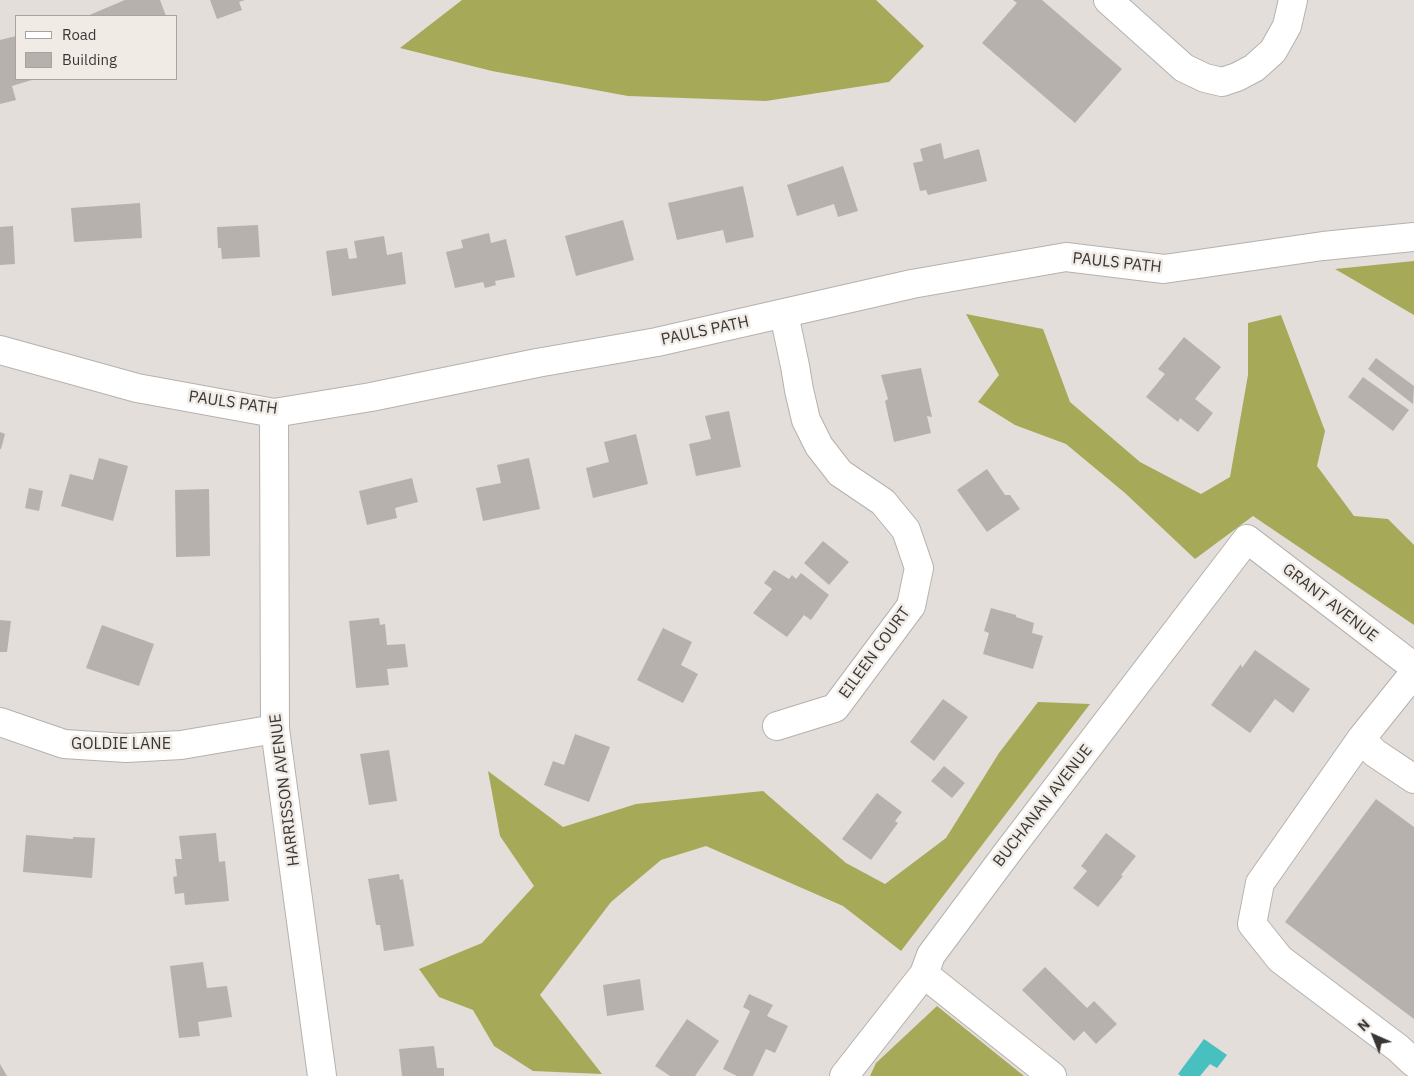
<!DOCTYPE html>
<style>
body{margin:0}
#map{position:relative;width:1414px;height:1076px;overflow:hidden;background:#e3ded9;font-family:"IBM Plex Sans",sans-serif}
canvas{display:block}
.legend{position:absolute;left:15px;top:15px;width:162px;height:65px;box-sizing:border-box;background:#f1ebe6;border:1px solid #a7a39f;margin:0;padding:6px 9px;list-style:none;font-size:15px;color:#393735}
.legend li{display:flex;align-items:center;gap:10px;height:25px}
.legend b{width:25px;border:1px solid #a7a39f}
.north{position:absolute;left:1349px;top:1011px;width:50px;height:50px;-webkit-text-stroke:4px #f1ebe6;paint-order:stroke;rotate:316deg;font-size:14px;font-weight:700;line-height:20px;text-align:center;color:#393735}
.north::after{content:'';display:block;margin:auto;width:18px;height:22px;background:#393735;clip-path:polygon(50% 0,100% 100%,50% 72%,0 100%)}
</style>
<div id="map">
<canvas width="1414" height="1076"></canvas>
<ul class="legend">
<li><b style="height:6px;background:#fff"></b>Road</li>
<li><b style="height:14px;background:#b6b1ac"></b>Building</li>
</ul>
<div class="north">N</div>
</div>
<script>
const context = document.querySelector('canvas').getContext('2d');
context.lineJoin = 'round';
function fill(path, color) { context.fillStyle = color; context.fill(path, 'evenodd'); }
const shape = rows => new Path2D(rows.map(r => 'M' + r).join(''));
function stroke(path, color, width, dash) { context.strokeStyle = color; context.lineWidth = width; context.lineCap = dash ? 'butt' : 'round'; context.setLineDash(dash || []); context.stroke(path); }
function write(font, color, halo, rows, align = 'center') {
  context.font = font + ' "IBM Plex Sans",sans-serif'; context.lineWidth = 5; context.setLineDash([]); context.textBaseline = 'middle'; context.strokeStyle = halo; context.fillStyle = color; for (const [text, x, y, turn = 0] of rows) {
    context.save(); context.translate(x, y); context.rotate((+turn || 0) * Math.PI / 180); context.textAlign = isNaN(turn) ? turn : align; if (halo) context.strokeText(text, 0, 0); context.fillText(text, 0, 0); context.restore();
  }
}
const forest = shape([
 [462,0,876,0,924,46,889,82,766,101,628,96,492,71,400,48],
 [1414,261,1414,315,1335,269],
 [966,314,1043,329,1070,402,1140,462,1201,494,1230,477,1248,375,1248,323,1281,315,1325,431,1317,466,1354,516,1388,519,1414,545,1414,625,1253,516,1195,559,1125,493,1066,444,1015,425,978,402,999,375],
 [1038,702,1090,704,901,951,843,906,706,846,661,860,611,902,540,995,602,1074,533,1071,494,1046,473,1010,439,997,419,969,482,943,534,886,500,836,488,771,563,827,636,804,763,791,846,863,885,884,946,838,999,753],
 [937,1006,1024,1076,870,1076,876,1063]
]);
const water = shape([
 [1204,1039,1227,1055,1217,1068,1210,1064,1200,1076,1181,1076,1178,1074]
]);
const building = shape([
 [125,0,160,0,166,16,87,16],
 [210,0,245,0,239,2,242,10,217,19],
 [1013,0,1042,0,1122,69,1075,123,982,43,1017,3],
 [16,36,16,79,35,79,12,86,16,100,0,104,0,40],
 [941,143,944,159,979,149,987,181,928,195,926,190,920,191,913,163,923,161,920,149],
 [843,166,858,211,838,217,834,204,797,216,787,185],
 [743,186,754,237,726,243,723,230,677,240,668,203],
 [140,203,142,238,74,242,71,208],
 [623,220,634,260,576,276,565,236],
 [258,225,260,257,222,259,221,248,218,248,217,227],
 [13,226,15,264,0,265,0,227],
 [489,233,491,243,506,239,515,277,495,281,496,285,485,288,483,282,455,288,446,252,463,248,461,240],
 [384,236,387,255,402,252,406,284,332,296,326,251,347,248,349,259,357,258,354,241],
 [1184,337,1221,367,1195,399,1213,413,1198,432,1180,418,1178,422,1146,397,1165,374,1158,369],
 [1376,358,1414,386,1413,404,1368,369],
 [921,368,932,417,927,416,931,433,894,442,885,401,888,399,881,375],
 [1363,377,1409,410,1393,431,1348,397],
 [729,411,741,467,696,476,689,444,711,439,705,416],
 [0,432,5,434,1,449,0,449],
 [636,434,648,484,593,498,586,468,609,462,604,442],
 [99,458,128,466,113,521,61,506,70,474,93,480],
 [529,458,540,509,483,521,476,488,501,483,497,465],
 [987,469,1005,495,1010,495,1020,509,987,532,957,490],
 [412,478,418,502,395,508,397,518,367,525,359,491],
 [29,488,43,491,39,511,25,508],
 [209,489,210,556,176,557,175,490],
 [823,541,849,562,829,585,804,563],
 [774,570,789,579,792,575,796,579,801,573,829,595,811,620,804,615,787,637,753,613,772,589,764,583],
 [991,608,1016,615,1016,617,1034,623,1032,633,1043,636,1033,669,983,654,989,633,984,631],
 [379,618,380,625,385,624,387,645,405,644,408,667,387,669,389,685,356,688,349,621],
 [0,620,11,621,7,652,0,652],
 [102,625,154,644,139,686,86,668],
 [663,628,692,642,681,665,698,674,683,703,637,680],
 [1255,650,1310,689,1293,713,1275,699,1250,733,1211,705,1241,664,1242,668],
 [943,699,968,717,934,761,910,742],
 [575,734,610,747,589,802,544,785,553,761,564,765],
 [389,750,397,801,369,805,360,754],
 [944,766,965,783,952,798,931,781],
 [877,793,902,812,895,821,898,823,871,860,842,839],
 [1376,799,1414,827,1414,1019,1285,922],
 [216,833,219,862,225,861,229,901,185,905,184,893,175,894,173,877,177,876,175,859,182,859,179,836],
 [1106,833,1136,856,1121,875,1123,876,1098,907,1073,888,1087,871,1081,866],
 [26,835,73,839,73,837,95,838,92,878,23,872],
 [399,874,400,880,403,879,414,946,384,951,380,925,376,925,368,879],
 [203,962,207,988,227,986,232,1017,198,1022,200,1036,179,1038,170,966],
 [1045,967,1087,1008,1094,1001,1117,1024,1096,1044,1084,1031,1074,1041,1022,990],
 [640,979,644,1010,607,1016,603,985],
 [749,994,773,1005,767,1016,788,1026,775,1053,766,1049,753,1076,737,1076,723,1069,750,1011,743,1007],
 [687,1019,719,1041,695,1076,670,1076,655,1066],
 [434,1046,437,1068,444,1068,444,1076,402,1076,399,1049],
 [0,1064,7,1076,0,1076]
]);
const minor = shape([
 [1108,0,1184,68,1205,78,1222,82,1237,77,1254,68,1273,51,1287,26,1293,0],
 [0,350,137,388,274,413,371,397,537,363,657,342,912,284,1066,257,1164,269,1323,246,1414,237],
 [274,413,275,729,322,1076],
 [1414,673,1361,739,1260,883,1252,924,1280,959,1398,1048,1414,1063],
 [0,722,64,744,126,748,181,745,275,729],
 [777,726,835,708,911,606,919,568,906,530,883,502,840,473,819,446,806,420,799,390,795,366,784,314],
 [1361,739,1375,753,1414,779],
 [924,974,1052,1076],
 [844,1076,924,974,931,955,1010,849,1247,539,1414,667]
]);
const streetNames = [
 ["PAULS PATH",1117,263,6],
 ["PAULS PATH",705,331,-12],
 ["PAULS PATH",233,403,8],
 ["GRANT AVENUE",1330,603,38],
 ["EILEEN COURT",875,653,-54],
 ["GOLDIE LANE",121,744],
 ["HARRISSON AVENUE",285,790,-97],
 ["BUCHANAN AVENUE",1043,806,-52]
];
fill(forest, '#a6a958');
fill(water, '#49c0c0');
fill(building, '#b6b1ac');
stroke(minor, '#b6b1ad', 30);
stroke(minor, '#fff', 28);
write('16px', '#393735', '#f1ebe6', streetNames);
</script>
